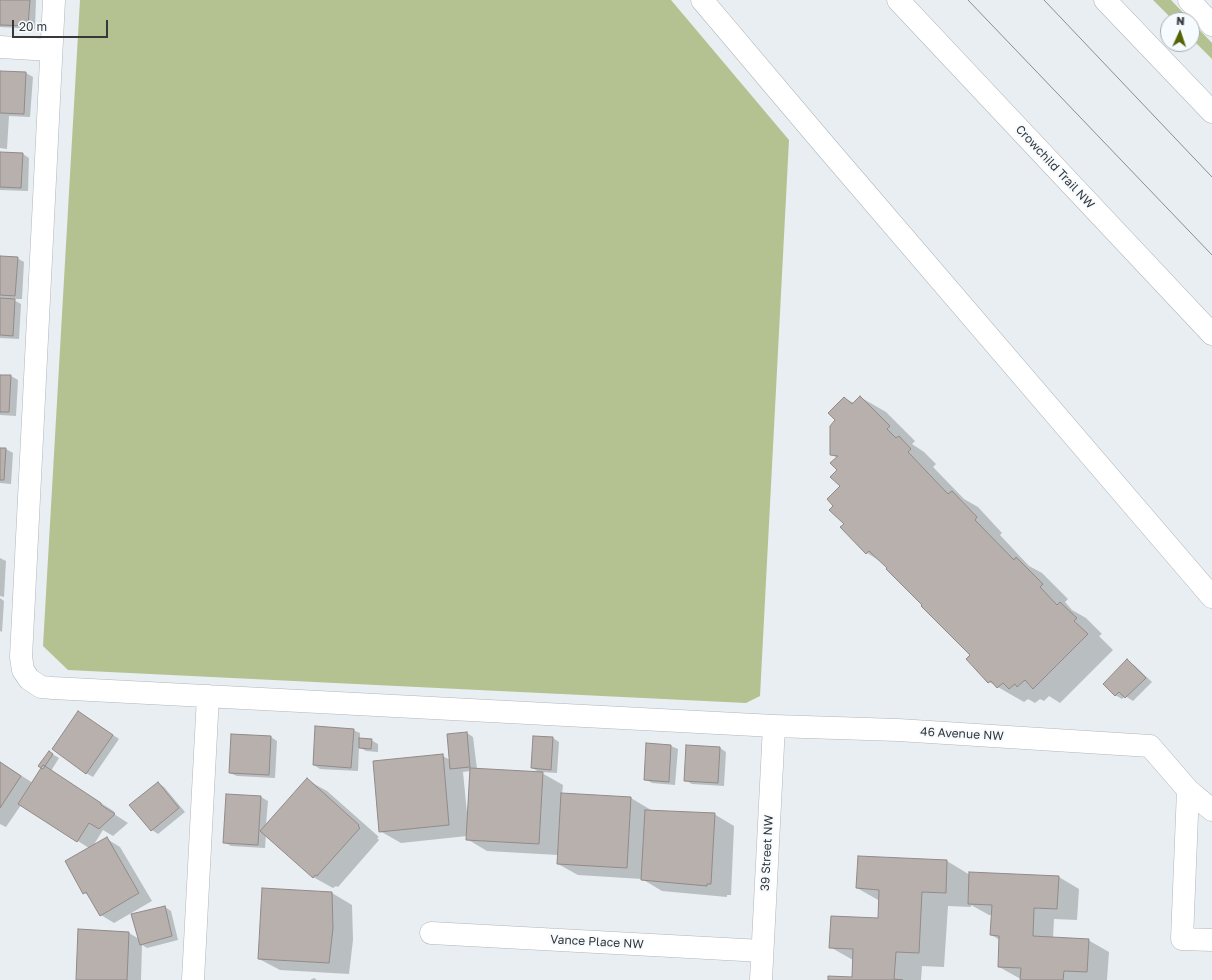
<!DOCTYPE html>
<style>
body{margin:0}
#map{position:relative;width:1212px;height:980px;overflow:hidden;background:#e8eef2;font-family:"Golos Text",sans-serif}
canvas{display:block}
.north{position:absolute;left:1160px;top:12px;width:40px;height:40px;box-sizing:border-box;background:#f6fbff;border:1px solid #a9adb0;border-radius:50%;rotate:3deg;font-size:11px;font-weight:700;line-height:16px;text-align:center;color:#36383a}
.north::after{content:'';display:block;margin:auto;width:14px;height:18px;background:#546306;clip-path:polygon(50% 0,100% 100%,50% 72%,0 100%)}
.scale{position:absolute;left:12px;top:20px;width:96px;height:18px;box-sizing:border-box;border:2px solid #36383a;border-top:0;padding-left:5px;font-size:12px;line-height:14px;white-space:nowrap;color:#36383a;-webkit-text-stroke:3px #f6fbff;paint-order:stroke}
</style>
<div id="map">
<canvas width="1212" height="980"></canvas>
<div class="north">N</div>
<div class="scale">20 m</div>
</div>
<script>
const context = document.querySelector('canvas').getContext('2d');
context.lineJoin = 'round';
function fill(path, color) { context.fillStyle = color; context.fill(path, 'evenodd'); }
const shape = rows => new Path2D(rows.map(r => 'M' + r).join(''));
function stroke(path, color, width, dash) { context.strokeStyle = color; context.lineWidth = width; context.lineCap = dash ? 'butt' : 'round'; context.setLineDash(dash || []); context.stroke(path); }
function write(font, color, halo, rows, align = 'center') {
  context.font = font + ' "Golos Text",sans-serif'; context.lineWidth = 4; context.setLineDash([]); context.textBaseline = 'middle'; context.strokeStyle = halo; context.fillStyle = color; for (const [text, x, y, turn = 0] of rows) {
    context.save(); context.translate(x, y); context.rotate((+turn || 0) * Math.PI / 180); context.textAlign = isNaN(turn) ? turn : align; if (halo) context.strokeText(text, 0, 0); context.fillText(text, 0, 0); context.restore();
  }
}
const green = shape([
 [80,0,671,0,789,140,760,696,746,703,68,670,43,646],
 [1153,0,1171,0,1190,20,1173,20],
 [1192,22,1212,43,1212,59,1192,39]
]);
const shadow = shape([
 [0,0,36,0,35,29,0,27],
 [0,72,26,73,33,77,30,117,9,116,7,149,0,148],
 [0,153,23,154,29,158,28,191,0,190],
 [0,257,17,258,24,262,22,299,12,299,21,304,19,339,0,338],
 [0,376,11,376,18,380,16,416,0,415],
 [860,397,886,412,915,441,912,444,924,452,936,464,933,467,964,499,978,507,1002,533,1000,535,1029,566,1042,573,1068,599,1065,602,1072,610,1086,618,1102,634,1099,636,1113,650,1060,703,1049,696,1044,701,1040,699,1035,703,1028,699,1024,702,989,682,971,655,923,605,883,563,867,553,842,527,845,524,835,506,841,486,837,458,831,454,837,420,844,398,854,403],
 [0,449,6,449,13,453,11,484,0,483],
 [0,558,6,561,4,597,0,596],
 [0,598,4,601,2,632,0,631],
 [1128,661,1134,665,1152,682,1133,701,1125,696,1122,699,1115,695],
 [85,716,119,739,93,777,86,773],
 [353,730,360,733,360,739,371,740,378,744,378,752,366,751,359,747,358,771,320,769,314,765],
 [467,733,473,737,477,769,541,773,532,768,553,738,559,742,557,773,540,772,563,785,562,794,631,798,651,810,651,812,714,814,734,826,731,895,727,895,727,897,662,891,642,879,578,875,558,864,558,855,487,851,467,839,467,836,401,843,380,831,443,756,450,760],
 [470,771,468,813,467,813,463,772],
 [271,737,277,741,275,778,237,776,230,773],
 [671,746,678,749,675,785,652,783,645,779],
 [720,748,726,752,724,786,692,784,685,780],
 [49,752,59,758,51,771,115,812,114,814,128,823,113,836,103,830,93,846,107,839,120,847,152,901,114,923,101,915,90,896,84,893,89,848,21,805,6,827,0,824,0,762,33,783,43,768,40,766],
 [307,780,327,791,379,837,377,838,379,840,338,887,336,886,333,888,313,877,266,834,265,848,231,846,224,842,227,795,261,797,268,801,266,825],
 [158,783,164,787,185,812,158,834,152,830],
 [859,857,947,861,970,875,1059,877,1079,889,1077,920,1054,919,1053,938,1088,940,1109,952,1107,980,1021,980,1022,978,1019,978,999,967,1000,940,991,935,992,915,989,915,971,905,971,907,948,906,944,967,922,966,921,980,829,980,853,978,853,960,830,947,879,919,880,901,857,888],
 [263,889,332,893,352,905,353,940,349,974,280,970,259,959],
 [165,907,171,911,178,940,147,948,142,945,141,980,77,980,129,933,139,939],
 [314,978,317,980,310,980]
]);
const building = shape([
 [0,0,30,0,28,26,0,25,0,0],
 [0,71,26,72,24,114,0,113,0,71],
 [0,152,23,153,21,188,0,187,0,152],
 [0,256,18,257,15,296,0,295,0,256],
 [0,298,15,299,13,336,0,335,0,298],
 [0,375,11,375,9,412,0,412,0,375],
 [860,396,890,426,887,429,896,438,899,436,911,449,908,452,948,494,952,491,977,517,975,520,1014,560,1016,557,1043,584,1040,587,1057,605,1060,602,1077,618,1074,621,1088,634,1033,689,1025,680,1017,687,1015,684,1009,689,1003,683,997,688,991,681,988,683,966,659,970,655,921,606,922,605,886,569,887,568,869,551,866,554,840,527,844,524,829,510,833,506,827,499,840,486,830,477,837,470,830,463,838,456,830,455,830,426,835,420,828,413,844,397,852,404,860,396],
 [0,448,6,448,4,480,0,480,0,448],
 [1127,659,1146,678,1125,698,1119,692,1115,696,1103,684,1127,659],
 [78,711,113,735,86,774,52,749,78,711],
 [315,726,354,729,351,768,313,765,315,726],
 [467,732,470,767,450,769,447,734,467,732],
 [231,734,271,736,269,775,229,773,231,734],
 [533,736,553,737,551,770,531,768,533,736],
 [359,738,372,739,371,749,359,748,359,738],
 [646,743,671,745,669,782,644,780,646,743],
 [686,745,720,747,718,783,684,781,686,745],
 [49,751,53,754,45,766,43,765,41,768,38,766,49,751],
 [443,754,449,825,379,832,373,761,443,754],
 [0,762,21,776,0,808,0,762],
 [45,766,101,803,101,805,115,814,99,829,89,823,77,842,18,804,41,768,43,769,45,766],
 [470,768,543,772,539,844,466,840,470,768],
 [307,778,359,825,358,826,360,828,317,876,315,875,313,878,260,831,307,778],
 [158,782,179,808,151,831,129,805,158,782],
 [561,793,631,797,627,868,557,864,561,793],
 [226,794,261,796,258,845,223,843,226,794],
 [645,810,715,813,711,884,707,884,707,886,641,880,645,810],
 [107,837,139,893,100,916,86,892,83,894,65,861,107,837],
 [858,856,947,860,946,893,922,892,919,953,896,952,894,979,903,980,828,980,828,976,852,977,853,949,829,948,831,916,878,918,879,890,856,888,858,856],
 [969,872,1059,876,1057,909,1034,908,1033,936,1089,939,1087,972,1064,971,1063,980,1020,980,1021,968,998,967,999,936,990,935,992,905,968,904,969,872],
 [262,888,332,892,333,928,329,963,258,959,262,888],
 [165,906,172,936,140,945,131,914,165,906],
 [78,929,129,932,127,980,76,980,78,929]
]);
const minor = shape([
 [54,0,21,657,23,670,29,679,41,687,53,688,774,726,898,730,1150,746,1188,790,1212,810],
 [702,0,822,142,1212,597],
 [0,47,51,50],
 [1188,790,1182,939,1212,940],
 [431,933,762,951],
 [193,980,208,696],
 [761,980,774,726]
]);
const highway = shape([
 [898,0,1212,334],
 [1105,0,1212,112],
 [1189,0,1212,25]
]);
const tram = shape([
 [968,0,1212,255],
 [1044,0,1212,177]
]);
const streetNames = [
 ["Crowchild Trail NW",1055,167,47],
 ["46 Avenue NW",962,734,3],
 ["39 Street NW",767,853,-87],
 ["Vance Place NW",597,942,3]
];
fill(green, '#b3c290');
fill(shadow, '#0003');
fill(building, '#b7b0ad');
stroke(building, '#918a88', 1);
stroke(minor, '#b0b6ba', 23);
stroke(highway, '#b0b6ba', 23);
stroke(minor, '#fff', 22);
stroke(highway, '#fff', 22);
stroke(tram, '#8a8e91', 1);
write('12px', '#36383a', '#f6fbff', streetNames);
</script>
